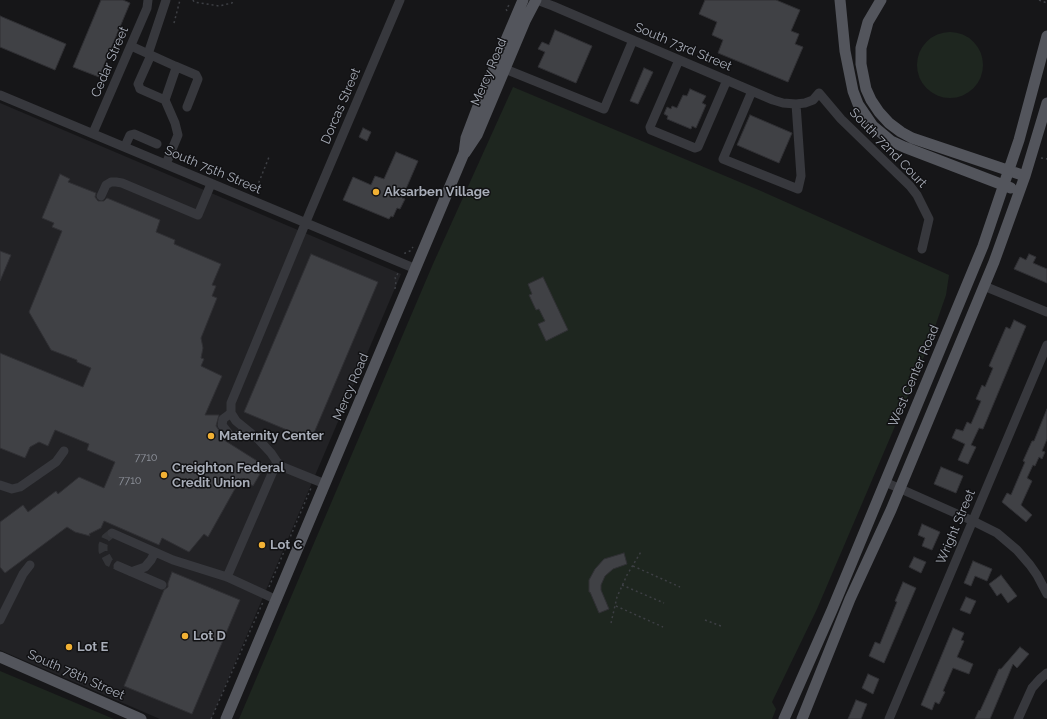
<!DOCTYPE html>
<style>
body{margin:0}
canvas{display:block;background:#161618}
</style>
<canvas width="1047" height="719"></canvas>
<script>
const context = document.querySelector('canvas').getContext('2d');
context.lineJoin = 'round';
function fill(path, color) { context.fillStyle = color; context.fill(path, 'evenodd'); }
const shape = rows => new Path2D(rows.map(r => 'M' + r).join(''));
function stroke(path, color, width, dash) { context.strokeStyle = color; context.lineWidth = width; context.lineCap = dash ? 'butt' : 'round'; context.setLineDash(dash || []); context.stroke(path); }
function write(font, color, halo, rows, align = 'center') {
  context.font = font + ' Raleway,sans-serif'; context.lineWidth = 3; context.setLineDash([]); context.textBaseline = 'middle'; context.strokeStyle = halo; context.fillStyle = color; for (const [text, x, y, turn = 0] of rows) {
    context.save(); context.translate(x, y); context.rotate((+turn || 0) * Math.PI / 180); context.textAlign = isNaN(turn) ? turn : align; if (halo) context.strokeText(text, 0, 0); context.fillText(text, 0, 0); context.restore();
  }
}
const built = shape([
 [0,103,401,274,211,719,160,719,0,650]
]);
const green = shape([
 '917 65a33 33 0 1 1 66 0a33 33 0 1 1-66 0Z',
 [513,87,761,191,949,275,946,295,929,344,910,391,817,609,772,702,776,709,772,719,239,719,433,264],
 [0,671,109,717,114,719,0,719]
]);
const building = shape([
 [101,0,123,0,130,3,99,77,73,67,101,0],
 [705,0,776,0,800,10,791,31,799,34,795,44,803,47,788,82,718,53,723,40,712,35,717,22,699,14,705,0],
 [0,16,66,44,55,70,0,47,0,16],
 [555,30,592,46,576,83,538,67,545,52,538,49,542,42,549,45,555,30],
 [644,68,653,72,638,104,630,101,644,68],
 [690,89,706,96,702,103,706,105,696,128,692,126,691,129,667,119,668,116,664,114,667,107,671,109,672,106,677,108,683,95,687,96,690,89],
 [750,115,792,133,779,163,737,145,750,115],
 [363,128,371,132,367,141,359,137,363,128],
 [396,152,418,161,402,198,405,199,400,209,397,208,393,217,391,216,389,219,343,200,353,177,371,185,375,176,384,179,396,152],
 [60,174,70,179,68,182,96,193,95,197,98,201,104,201,107,198,160,220,156,232,175,240,174,244,221,264,212,285,216,286,212,296,217,298,201,338,203,348,201,358,204,359,201,366,222,376,205,415,219,415,216,426,225,439,224,440,262,464,261,465,264,467,253,486,241,478,208,537,204,534,189,552,162,538,159,545,104,521,101,528,89,534,90,536,75,532,67,527,5,573,0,567,0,522,23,505,28,512,56,491,58,494,79,477,104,488,115,462,87,450,89,444,55,430,48,446,39,442,30,447,25,458,0,448,0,353,83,387,91,368,77,362,77,360,51,350,29,312,62,231,52,227,54,223,42,218,60,174],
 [0,251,11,255,0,281,0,251],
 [311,254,378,282,311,440,244,412,311,254],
 [1029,254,1036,257,1033,263,1047,269,1047,283,1014,269,1020,257,1026,260,1029,254],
 [543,277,568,330,546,341,538,324,545,321,539,309,536,310,529,295,532,294,528,284,543,277],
 [1014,320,1026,326,983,429,979,428,971,445,976,447,968,464,958,460,965,444,952,438,956,429,963,431,967,422,971,424,981,401,976,399,982,385,985,387,993,368,989,366,1006,327,1010,329,1014,320],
 [1047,409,1047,439,1042,451,1045,452,1042,459,1039,457,1035,466,1033,465,1027,478,1032,481,1021,505,1032,515,1026,522,1002,502,1007,493,1011,495,1025,462,1023,461,1032,441,1034,441,1047,409],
 [941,467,963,476,956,493,934,484,941,467],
 [922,524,940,532,932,550,922,546,925,538,918,535,922,524],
 [624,553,627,564,613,569,605,576,601,585,601,590,609,609,599,613,590,592,589,592,589,580,595,569,604,559,624,553],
 [914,557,926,562,921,573,909,567,914,557],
 [973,561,992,569,987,581,975,576,971,586,964,583,973,561],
 [172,572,240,600,192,714,124,686,164,590,168,587,168,583,172,572],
 [1001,575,1017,596,1008,603,1001,593,997,596,989,584,1001,575],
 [903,582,916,588,884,663,869,656,875,642,880,644,897,602,895,601,903,582],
 [966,597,976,601,970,614,960,610,966,597],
 [953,628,964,633,961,640,964,641,957,657,973,664,969,674,953,668,943,691,945,692,939,704,935,702,932,710,921,705,953,628],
 [1020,647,1029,654,1017,668,1013,664,990,719,975,719,979,710,980,711,999,669,1001,669,1020,647],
 [868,674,879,679,873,694,862,688,868,674],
 [856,700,867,704,861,719,848,719,856,700]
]);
const minorTunnel = shape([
 [112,533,106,538,103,545,103,551,109,562,118,566]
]);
const path = shape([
 [193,0,194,2,219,6,232,3,233,0],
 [1039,0,1047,3],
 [507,11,506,9,510,4],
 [174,23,180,0],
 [1041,158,1047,159],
 [255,192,269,157],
 [405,254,405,253,410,251,413,247],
 [395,289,396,281,395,277,397,275,399,271],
 [633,566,680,587],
 [622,585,664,603],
 [269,587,311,488],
 [616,606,663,627],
 [705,620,721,626],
 [611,623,617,597,627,575,642,550],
 [211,719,263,602]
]);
const minor = shape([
 [537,0,553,6,773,100,783,103,796,104,805,103,813,100,819,93,841,119,910,186,917,195,929,219,922,249],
 [131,46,175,66,176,68,165,100,175,123,178,135,166,164],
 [148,54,166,0],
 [151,55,138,84,139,86,140,89,165,100],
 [679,60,650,127,651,130,695,148,698,147,727,80],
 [175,66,196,75,198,79,187,107],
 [505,69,604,109,633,40],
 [752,91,723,159,798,189,801,176,796,104],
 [0,95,416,269],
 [93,133,147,8,148,0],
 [125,146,130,135,134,134,157,144],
 [101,196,106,185,111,182,116,182,122,183,198,215,211,184],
 [984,286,1047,312],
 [231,413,223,419,222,425,229,434,233,437,239,435,245,429],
 [885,482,973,521,997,533,1017,550,1030,565,1037,575,1047,594],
 [325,484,283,467,277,462,271,453,258,439,236,421,231,413,231,403,310,212,400,0],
 [0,485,12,489,20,487,56,462,64,451],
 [112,533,173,560,227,577,277,600],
 [118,566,162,585],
 [131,572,145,567,151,560,155,552],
 [227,577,277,462],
 [0,620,23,574,30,565],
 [889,719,1047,345],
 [1018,719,1032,688,1040,679,1047,673]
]);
const major = shape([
 [840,0,845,51,853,91,858,104,873,126,891,141,904,147,1011,188],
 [881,0,868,22,861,48,861,64,866,89,871,100,879,112,889,123,901,132,912,138,1025,176],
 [465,153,477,135,525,21,536,0],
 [0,657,141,719],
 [226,719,464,153,466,138,480,101,523,0],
 [784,719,832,610,983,246,1019,140,1047,36],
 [802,719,850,599,891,510,994,262,1025,176,1047,103]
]);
const markers = [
 [376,192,4,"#f2b134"],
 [211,436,4,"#f2b134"],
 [164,475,4,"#f2b134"],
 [262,545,4,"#f2b134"],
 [185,636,4,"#f2b134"],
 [69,647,4,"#f2b134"]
];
const numberNames = [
 ["7710",146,458],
 ["7710",130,481]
];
const streetNames = [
 ["South 73rd Street",683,47,23],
 ["Cedar Street",110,62,-67],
 ["Mercy Road",489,72,-67],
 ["Dorcas Street",341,106,-67],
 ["South 72nd Court",888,148,46],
 ["South 75th Street",213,170,23],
 ["West Center Road",914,376,-67],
 ["Mercy Road",351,387,-67],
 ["Wright Street",956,527,-67],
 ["South 78th Street",76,675,24]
];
const poiNames = [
 ["Aksarben Village",384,192],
 ["Maternity Center",219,436],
 ["Creighton Federal",172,468],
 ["Credit Union",172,483],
 ["Lot C",270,545],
 ["Lot D",193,636],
 ["Lot E",77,647]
];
fill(built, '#222225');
fill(green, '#1e261f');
fill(building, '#404145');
stroke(building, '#303034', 1);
stroke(minorTunnel, '#333438', 9, [9, 4.5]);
stroke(path, '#3d3f44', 1.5, [2, 3]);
stroke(minor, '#37383d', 9);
stroke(major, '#53555c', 11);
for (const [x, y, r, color] of markers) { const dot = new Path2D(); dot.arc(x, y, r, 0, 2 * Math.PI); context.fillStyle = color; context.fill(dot); stroke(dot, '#111113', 1.5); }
write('11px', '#8e929b', null, numberNames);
write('13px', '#a8adb8', '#111113', streetNames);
write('bold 13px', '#a8adb8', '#111113', poiNames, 'left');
</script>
